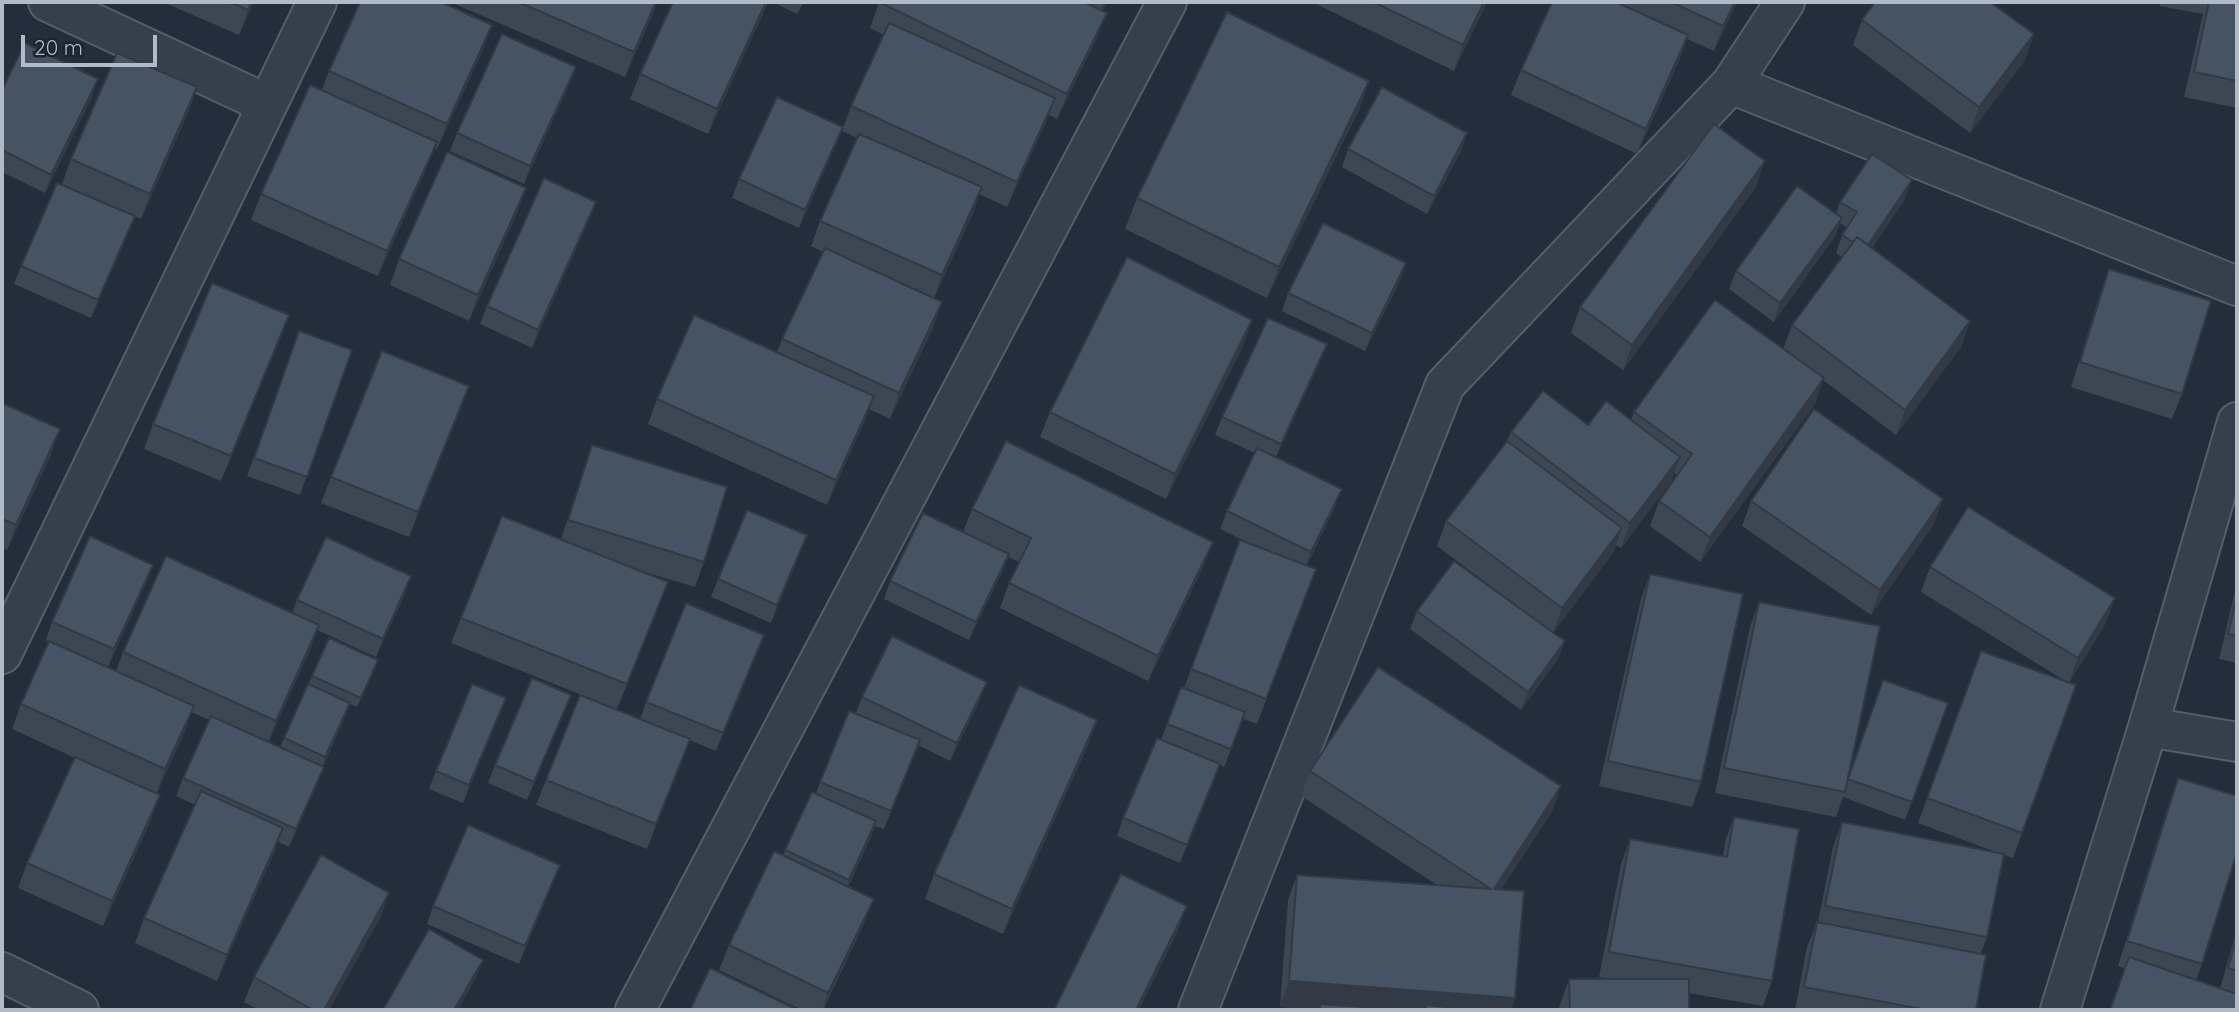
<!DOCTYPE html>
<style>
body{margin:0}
#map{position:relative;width:2239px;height:1012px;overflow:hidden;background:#222e3b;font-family:Quicksand,sans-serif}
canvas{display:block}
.frame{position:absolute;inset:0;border:4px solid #b1bbc7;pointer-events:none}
.scale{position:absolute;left:21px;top:35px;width:136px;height:32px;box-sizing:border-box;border:4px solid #b1bbc7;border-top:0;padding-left:9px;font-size:21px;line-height:24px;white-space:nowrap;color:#b1bbc7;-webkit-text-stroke:5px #1b2530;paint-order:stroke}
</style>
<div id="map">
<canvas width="2239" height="1012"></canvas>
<div class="frame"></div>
<div class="scale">20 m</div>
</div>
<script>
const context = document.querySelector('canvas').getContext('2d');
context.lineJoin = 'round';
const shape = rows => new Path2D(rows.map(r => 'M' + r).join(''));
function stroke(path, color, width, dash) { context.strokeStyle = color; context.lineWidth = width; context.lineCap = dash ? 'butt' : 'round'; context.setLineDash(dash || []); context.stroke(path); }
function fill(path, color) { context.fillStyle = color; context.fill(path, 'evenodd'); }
const street = shape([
 [48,2,267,104],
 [1731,84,2237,286],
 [2,654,317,2],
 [2148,727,2237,422],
 [2,972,79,1010],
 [635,1010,1167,2],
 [1198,1010,1445,385,1731,84,1785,2],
 [2060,1010,2148,727,2237,742]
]);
const wall = shape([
 [163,2,254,2,239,35],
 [450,2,658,2,625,77],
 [673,2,768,2,763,14,708,134,630,99,640,74],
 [773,2,804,2,797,14],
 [879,2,1107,2,1102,11,1097,38,1057,119,1049,115,1007,207,979,194,973,213,934,298,942,302,933,328,890,419,869,409,827,505,648,424,657,399,777,352,782,339,823,252,811,246,820,221,857,138,842,131,851,106,884,35,870,28],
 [1312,2,1487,2,1454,71],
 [1552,2,1737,2,1714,51,1687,39,1679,61,1637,154,1511,95,1521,70],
 [2160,2,2237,2,2237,108,2184,97,2203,14,2160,6],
 [1862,20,2034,34,2025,60,1970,133,1853,45],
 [483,50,437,149,434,148,427,167,378,276,251,220,261,194,322,90,329,71],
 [576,67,569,85,524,184,450,151,457,133],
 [1369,81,1358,112,1267,298,1125,229,1137,198],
 [197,87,188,113,141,219,62,184,71,159],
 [2,90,92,97,45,193,2,172],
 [843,127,836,145,799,228,732,198,739,179],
 [1467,133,1461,151,1427,214,1342,167,1348,149],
 [1756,187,1623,370,1571,333,1580,307],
 [526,188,517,213,469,321,390,285,399,259],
 [1905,199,1872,248,1970,321,1961,347,1896,435,1823,380,1815,404,1700,562,1650,526,1659,501,1677,475,1674,473,1671,482,1621,548,1616,545,1613,553,1553,633,1558,659,1521,710,1410,629,1417,611,1536,620,1437,546,1446,521,1507,441,1511,432,1631,420,1634,412,1783,349,1792,325,1842,257,1836,253,1842,235,1847,228,1840,223,1835,236,1774,322,1729,289,1736,271,1836,213,1840,202],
 [596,202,589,220,532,348,480,324,487,306],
 [128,234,91,318,14,284,21,266],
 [1406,263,1400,281,1365,351,1282,311,1288,293],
 [2109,269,2182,394,2172,419,2071,387,2100,294],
 [299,331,352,350,300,495,247,476],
 [280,340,221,481,144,449,153,424],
 [1327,344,1320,362,1276,457,1335,507,1307,565,1316,569,1257,724,1243,719,1224,767,1220,765,1180,863,1117,836,1123,818,1161,740,1181,687,1184,688,1191,669,1255,546,1220,529,1227,511,1255,453,1215,435,1222,417],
 [1243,346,1166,499,1040,437,1050,412],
 [469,386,409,537,321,503,331,477],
 [2,403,51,455,7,550,2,548],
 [592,445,704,562,695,587,638,570,659,607,617,709,451,643,461,618,561,539],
 [1751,501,1934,524,1871,615,1742,526],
 [972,509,1213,542,1203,567,1148,681,1000,608,1009,583,1019,562,1008,557,1002,572,969,640,884,599,890,581,963,532],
 [807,535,771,623,711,597,718,579],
 [153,565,146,583,108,667,116,671,123,652,292,613,297,600,405,594,376,657,317,630,310,650,268,742,280,747,312,676,375,669,357,707,350,704,343,721,323,767,317,785,289,847,278,842,217,981,135,943,144,918,195,805,176,796,183,778,209,720,191,712,185,731,157,793,151,820,103,926,18,888,27,863,75,758,12,729,21,704,49,642,46,640,52,622],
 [1930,567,2106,623,2069,683,2076,685,2013,858,2004,855,1987,937,1981,953,1976,1010,1795,1010,1807,947,1817,922,1818,922,1833,847,1842,822,2001,854,1918,823,1981,651,2067,682,1921,592],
 [1650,574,1701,782,1692,807,1599,786,1641,599],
 [2237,583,2237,663,2219,659],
 [1759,602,1848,774,1948,703,1905,820,1843,797,1836,817,1715,793,1750,627],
 [764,635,716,751,689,740,647,849,536,805,546,780,640,719,646,702],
 [571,695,527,800,488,783,495,765],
 [862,697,980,700,950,761,918,745,884,829,875,826,870,839,848,887,864,924,823,1010,802,1010,719,970,729,945,783,855,816,793,820,782,856,713],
 [499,716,463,803,429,789,436,771],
 [1097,720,1088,745,1003,934,925,899,934,874],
 [1310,771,1552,812,1501,889,1515,998,1511,1010,1318,1010,1280,1007,1288,900,1297,875,1437,885,1301,796],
 [2178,778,2202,964,2196,980,2220,988,2237,930,2237,1010,2118,966,2169,803],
 [1734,817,1772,981,1763,1006,1689,993,1689,1010,1558,1010,1569,979,1612,979,1599,977,1621,864,1630,839,1723,856,1725,842],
 [560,865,553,883,519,964,427,924,433,906],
 [389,893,380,918,329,1010,259,1010,244,1002,254,977]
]);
const shadedWall = shape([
 [252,2,254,2,239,35,248,10],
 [656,2,658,2,625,77,634,52],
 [766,2,768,2,763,14,708,134,717,109],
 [1104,2,1107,2,1097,23],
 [1484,2,1487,2,1454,71,1463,45],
 [1735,2,1737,2,1714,51,1723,26],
 [1107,13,1097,38,1057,119,1067,94],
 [492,25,483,50,437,149,447,124],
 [2034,34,2025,60,1970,133,1979,107],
 [1688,35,1679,61,1637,154,1646,129],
 [576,67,569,85,524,184,530,166],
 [98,79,92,97,45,193,51,175],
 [1369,81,1358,112,1267,298,1279,267],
 [197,87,188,113,141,219,150,194],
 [1055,98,1046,123,1007,207,1017,182],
 [843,127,836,145,799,228,805,210],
 [1467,133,1461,151,1427,214,1434,196],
 [437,142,427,167,378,276,387,251],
 [1765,161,1756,187,1623,370,1632,345],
 [1912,180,1905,199,1858,268,1865,250],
 [982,187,973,213,933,300,942,275],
 [526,188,517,213,469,321,478,295],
 [596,202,589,220,532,348,538,330],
 [135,216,128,234,91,318,98,300],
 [1842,218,1835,236,1774,322,1780,303],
 [1406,263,1400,281,1365,351,1372,333],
 [942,302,933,328,890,419,899,393],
 [289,315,280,340,221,481,231,456],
 [1252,320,1243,346,1166,499,1175,474],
 [1970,321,1961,347,1896,435,1905,410],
 [1327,344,1320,362,1274,462,1281,444],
 [1824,378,1815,404,1700,562,1710,537],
 [469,386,460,411,409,537,418,512],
 [874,396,865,421,827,505,836,480],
 [60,429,51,455,7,550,16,525],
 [1680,457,1671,482,1621,548,1630,523],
 [1342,489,1335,507,1304,570,1311,552],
 [1943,499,1934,524,1871,615,1880,590],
 [1622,528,1613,553,1553,633,1562,608],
 [807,535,800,553,771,623,777,605],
 [1213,542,1203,567,1148,681,1158,656],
 [1009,554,1002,572,969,640,976,622],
 [153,565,146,583,108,668,114,649],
 [411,576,405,594,376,657,383,639],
 [668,582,659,607,617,709,627,684],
 [2115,598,2106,623,2069,683,2078,658],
 [319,625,310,650,267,746,276,721],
 [764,635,757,653,716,751,723,733],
 [1565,641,1558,659,1521,710,1528,692],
 [987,682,980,700,950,761,957,743],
 [571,695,564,713,527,800,534,782],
 [506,698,499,716,463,803,469,785],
 [350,703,343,721,319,775,325,757],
 [194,706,185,731,156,794,165,769],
 [1097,720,1088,745,1003,934,1012,909],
 [690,739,681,765,647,849,656,824],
 [920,740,914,758,884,829,891,811],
 [1220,764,1214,782,1180,863,1187,845],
 [324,767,317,785,289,847,296,829],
 [1561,786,1552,812,1485,914,1494,889],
 [160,795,151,820,103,926,112,901],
 [876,821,870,839,842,898,849,880],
 [283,828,274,854,217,981,227,955],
 [560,865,553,883,519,964,525,946],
 [389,893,380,918,329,1010,324,1010],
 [874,899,864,924,822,1010,828,993],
 [1187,906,1178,931,1139,1010,1136,1010],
 [483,960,476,978,458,1010,454,1010],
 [1289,981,1515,998,1511,1010,1426,1010,1426,1005,1424,1010,1329,1010,1320,1004,1319,1010,1280,1007]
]);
const building = shape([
 [230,2,252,2,248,10,230,2],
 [360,2,441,2,492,25,447,124,329,71,360,2],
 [518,2,656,2,634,52,518,2],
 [673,2,766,2,717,109,640,74,673,2],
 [879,2,1084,2,1107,13,1067,94,879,2],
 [1373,2,1484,2,1463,45,1373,2],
 [1552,2,1616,2,1688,35,1646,129,1521,70,1552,2],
 [1671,2,1735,2,1723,26,1671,2],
 [1875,2,1990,2,2034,34,1979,107,1862,20,1875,2],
 [2209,2,2237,2,2237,81,2194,72,2209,2],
 [1227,12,1369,81,1279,267,1137,198,1227,12],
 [889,23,1055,98,1017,182,851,106,889,23],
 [502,34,576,67,530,166,457,133,502,34],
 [25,43,98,79,51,175,2,150,2,90,25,43],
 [117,53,197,87,150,194,71,159,117,53],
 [310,85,437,142,387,251,261,194,310,85],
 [1382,87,1467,133,1434,196,1348,149,1382,87],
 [777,97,843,127,805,210,739,179,777,97],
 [1714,124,1765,161,1632,345,1580,307,1714,124],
 [859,134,982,187,942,275,820,221,859,134],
 [447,152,526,188,478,295,399,259,447,152],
 [1872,154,1912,180,1868,245,1857,237,1853,242,1842,235,1857,212,1840,202,1872,154],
 [544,178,596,202,538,330,487,306,544,178],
 [57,183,135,216,98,300,21,266,57,183],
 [1797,186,1842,218,1780,303,1736,271,1797,186],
 [1323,223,1406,263,1372,333,1288,293,1323,223],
 [1857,237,1970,321,1905,410,1792,325,1857,237],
 [825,248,942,302,899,393,782,339,825,248],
 [1127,257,1252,320,1175,474,1050,412,1127,257],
 [2109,269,2211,301,2182,394,2080,362,2109,269],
 [212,283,289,315,231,456,153,424,212,283],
 [1715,300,1824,378,1710,537,1659,501,1692,454,1634,412,1715,300],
 [694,315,874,396,836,480,657,399,694,315],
 [1268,318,1327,344,1281,444,1222,417,1268,318],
 [299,331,352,350,307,477,254,458,299,331],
 [382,351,469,386,418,512,331,477,382,351],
 [1543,391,1588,425,1606,401,1680,457,1630,523,1511,432,1543,391],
 [2,403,60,429,16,525,2,519,2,403],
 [1814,409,1943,499,1880,590,1751,501,1814,409],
 [1006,441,1213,542,1158,656,1009,583,1031,538,972,509,1006,441],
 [1507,441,1622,528,1562,608,1446,521,1507,441],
 [592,445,727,487,704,562,568,520,592,445],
 [1257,448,1342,489,1311,552,1227,511,1257,448],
 [1968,507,2115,598,2078,658,1930,567,1968,507],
 [747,510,807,535,777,605,718,579,747,510],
 [923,513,1009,554,976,622,890,581,923,513],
 [502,516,668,582,627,684,461,618,502,516],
 [90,536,153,565,114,649,52,622,90,536],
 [326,537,411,576,383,639,297,600,326,537],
 [1240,540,1316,569,1266,699,1191,669,1240,540],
 [166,556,319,625,276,721,123,652,166,556],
 [1454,561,1565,641,1528,692,1417,611,1454,561],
 [1650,574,1743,594,1701,782,1608,761,1650,574],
 [2237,595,2237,636,2228,634,2237,595],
 [1759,602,1880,626,1845,792,1724,768,1759,602],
 [686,603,764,635,723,733,646,702,686,603],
 [892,636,987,682,957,743,862,697,892,636],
 [329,638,378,660,361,698,312,676,329,638],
 [49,641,194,706,165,769,21,704,49,641],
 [1981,651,2076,685,2022,833,1927,798,1981,651],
 [1378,667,1561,786,1494,889,1524,891,1515,998,1289,981,1297,875,1491,889,1310,771,1378,667],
 [532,678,571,695,534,782,495,765,532,678],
 [1883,680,1948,703,1912,802,1848,779,1883,680],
 [308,684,350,703,325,757,284,738,308,684],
 [472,684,506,698,469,785,436,771,472,684],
 [1019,685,1097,720,1012,909,934,874,1019,685],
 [1181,687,1245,712,1231,749,1167,724,1181,687],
 [580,695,690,739,656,824,546,780,580,695],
 [849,711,920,740,891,811,820,782,849,711],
 [211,716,324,767,296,829,183,778,211,716],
 [1157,738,1220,764,1187,845,1123,818,1157,738],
 [75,757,160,795,112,901,27,863,75,757],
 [2178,778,2237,796,2237,852,2202,964,2127,941,2178,778],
 [201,791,283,828,227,955,144,918,201,791],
 [812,792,876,821,849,880,785,850,812,792],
 [1734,817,1799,829,1772,981,1609,952,1630,839,1727,857,1734,817],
 [1842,822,2004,854,1987,937,1825,906,1842,822],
 [468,825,560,865,525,946,433,906,468,825],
 [774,851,874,899,828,993,729,945,774,851],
 [321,855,389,893,324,1010,313,1010,254,977,321,855],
 [1121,874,1187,906,1136,1010,1054,1010,1121,874],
 [1817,922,1986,955,1976,1010,1927,1010,1804,987,1817,922],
 [429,929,483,960,454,1010,383,1010,429,929],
 [2237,936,2237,971,2228,968,2237,936],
 [2129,957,2237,994,2237,1010,2110,1010,2129,957],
 [710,968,798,1010,690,1010,710,968],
 [1569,979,1689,979,1689,1010,1570,1010,1569,979],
 [1320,1004,1407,1010,1320,1010,1320,1004],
 [1426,1005,1475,1010,1426,1010,1426,1005]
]);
stroke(street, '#545e69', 42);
stroke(street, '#36404c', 38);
fill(wall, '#3c4754');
fill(shadedWall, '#313a45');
fill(building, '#465362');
stroke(building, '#313a45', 2);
</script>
